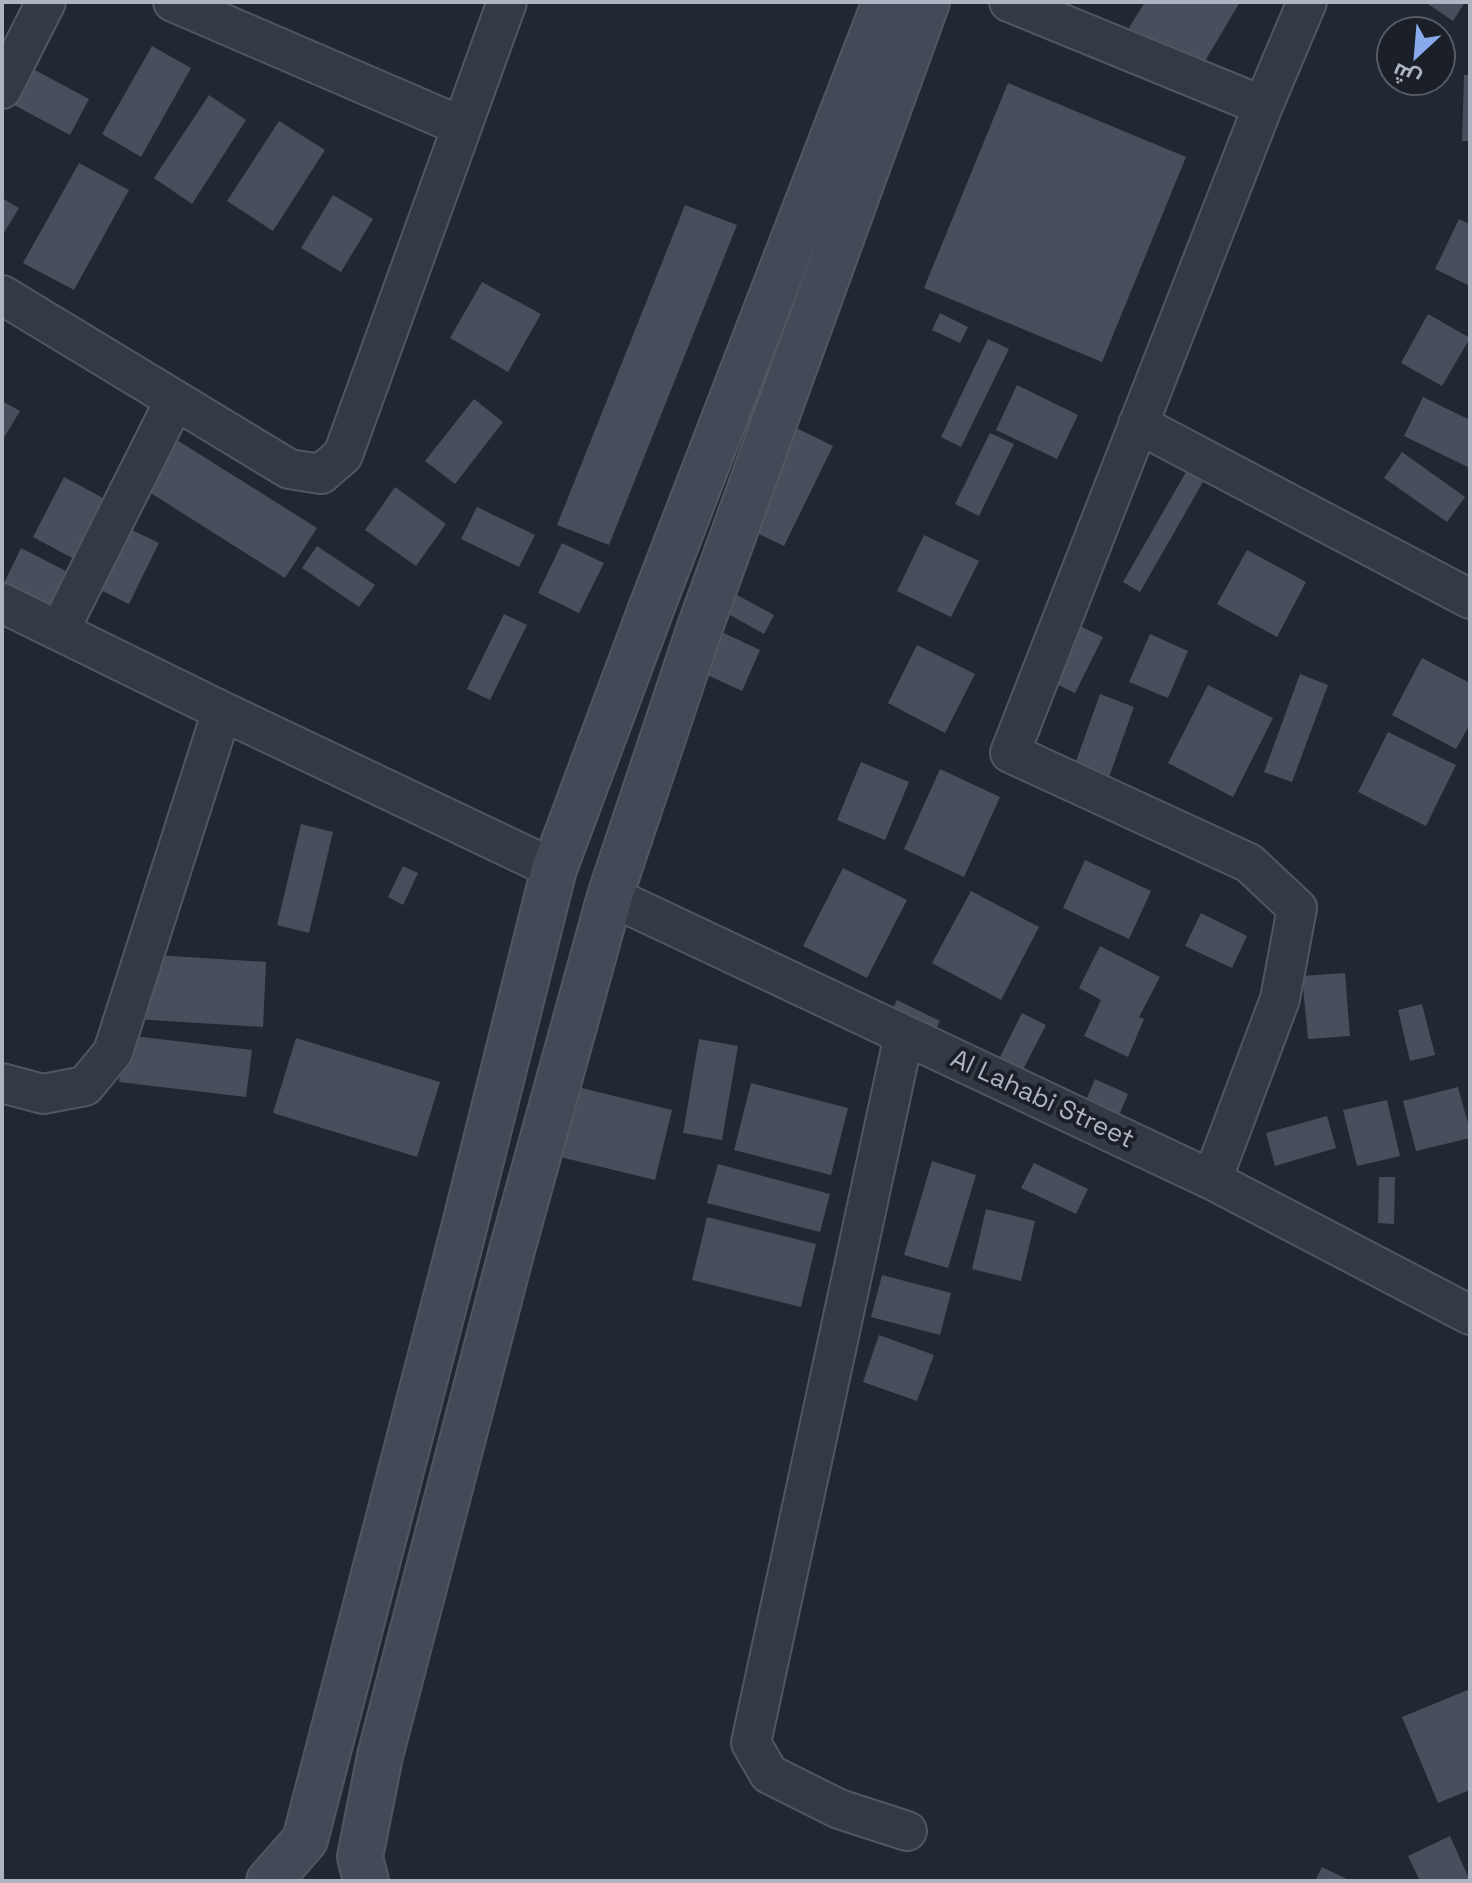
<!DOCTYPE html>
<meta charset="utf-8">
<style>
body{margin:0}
#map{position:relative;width:1472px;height:1883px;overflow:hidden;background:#212833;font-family:"Space Grotesk",Cairo,sans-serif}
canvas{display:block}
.frame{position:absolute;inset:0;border:4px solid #aeb4c1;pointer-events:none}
.north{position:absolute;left:1376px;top:16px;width:80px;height:80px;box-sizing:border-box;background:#1a1f28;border:2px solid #555b65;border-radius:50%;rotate:206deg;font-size:22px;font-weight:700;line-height:32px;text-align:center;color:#aeb4c1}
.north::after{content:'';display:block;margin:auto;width:28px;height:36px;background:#88a9ec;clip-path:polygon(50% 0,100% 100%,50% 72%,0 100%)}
</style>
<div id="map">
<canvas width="1472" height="1883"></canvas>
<div class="frame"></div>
<div class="north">ش</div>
</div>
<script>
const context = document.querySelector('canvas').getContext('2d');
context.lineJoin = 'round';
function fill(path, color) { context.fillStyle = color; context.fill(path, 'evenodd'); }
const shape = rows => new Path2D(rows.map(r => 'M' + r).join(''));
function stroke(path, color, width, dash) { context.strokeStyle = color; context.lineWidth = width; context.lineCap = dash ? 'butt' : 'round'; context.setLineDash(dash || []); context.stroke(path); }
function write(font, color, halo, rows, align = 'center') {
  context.font = font + ' "Space Grotesk",sans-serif'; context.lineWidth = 8; context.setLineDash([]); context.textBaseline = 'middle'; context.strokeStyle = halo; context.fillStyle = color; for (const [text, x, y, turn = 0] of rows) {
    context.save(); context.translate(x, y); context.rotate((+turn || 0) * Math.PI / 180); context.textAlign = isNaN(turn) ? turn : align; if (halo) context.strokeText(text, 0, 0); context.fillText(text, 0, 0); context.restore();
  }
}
const building = shape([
 [1145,2,1240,2,1196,76,1125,34],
 [1425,2,1465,2,1453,21],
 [152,46,191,68,141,157,102,134],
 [33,69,89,99,70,135,14,105],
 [1464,75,1470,75,1470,141,1462,141],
 [1008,83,1186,157,1102,362,924,288],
 [209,95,246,120,192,204,154,178],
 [279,121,325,150,273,231,227,201],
 [79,163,129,190,74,290,23,263],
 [333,195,373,219,341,272,301,248],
 [2,198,19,208,2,236],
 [685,205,737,225,609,545,557,525],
 [1459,219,1470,224,1470,286,1435,269],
 [482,282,541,314,508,372,450,338],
 [940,313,968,327,960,343,932,330],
 [1428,314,1470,338,1442,386,1401,363],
 [988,339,1009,349,961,447,941,437],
 [1017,385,1078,415,1057,459,996,430],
 [1423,397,1470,420,1470,468,1404,436],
 [474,399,503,422,455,484,425,461],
 [2,401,20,411,2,441],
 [776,418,833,446,784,546,727,519],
 [990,433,1014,444,979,516,955,504],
 [177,440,317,528,285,578,146,490],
 [1402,452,1465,497,1447,522,1384,478],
 [1186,472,1203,482,1140,592,1123,582],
 [64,477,105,499,74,559,33,537],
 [395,487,446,524,416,566,365,530],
 [477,507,535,535,519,567,461,539],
 [126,527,159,543,129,604,96,588],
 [924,535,979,561,951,617,897,591],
 [562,543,604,563,579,613,538,593],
 [317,546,375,585,359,607,302,568],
 [21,548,66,571,44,617,2,587],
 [1247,550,1306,582,1277,637,1217,604],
 [722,587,774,615,764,634,712,605],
 [504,614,527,625,490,700,467,689],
 [1065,619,1103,637,1075,693,1037,675],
 [711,627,760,650,742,691,692,668],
 [1150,634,1188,651,1168,698,1129,682],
 [917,645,975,674,945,733,888,703],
 [1422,658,1470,683,1470,724,1456,749,1392,715],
 [1300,674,1328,685,1292,782,1264,772],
 [1208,685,1273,718,1233,797,1168,763],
 [1100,694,1134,707,1103,794,1069,781],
 [1388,732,1456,765,1426,826,1358,792],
 [861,762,909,782,885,840,837,820],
 [940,769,1000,797,964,877,904,849],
 [301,824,333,832,309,933,277,925],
 [1085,860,1151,891,1129,939,1063,908],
 [403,866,418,873,403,905,388,897],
 [843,868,907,900,867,978,803,946],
 [971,891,1039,927,1001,1000,932,963],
 [1201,913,1247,936,1232,968,1185,946],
 [1100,946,1160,977,1139,1017,1144,1019,1128,1057,1084,1036,1101,1000,1079,988],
 [138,954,266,962,263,1027,134,1019],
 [1345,973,1350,1036,1308,1039,1302,976],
 [897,1000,940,1021,929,1043,886,1022],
 [1422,1004,1435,1055,1410,1061,1398,1010],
 [1022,1013,1046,1025,1012,1091,989,1079],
 [125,1035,252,1050,246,1097,119,1082],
 [296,1038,440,1082,417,1157,273,1113],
 [699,1039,738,1046,722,1140,683,1133],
 [1095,1079,1128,1094,1115,1125,1082,1110],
 [751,1083,848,1108,831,1175,734,1150],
 [565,1084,672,1110,655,1180,548,1154],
 [1458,1087,1470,1131,1470,1138,1416,1151,1403,1101],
 [1387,1100,1400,1156,1357,1166,1343,1110],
 [1327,1116,1336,1148,1275,1166,1266,1133],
 [932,1161,976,1175,948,1268,904,1255],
 [1034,1163,1088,1189,1076,1214,1021,1188],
 [718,1164,830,1194,820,1232,707,1203],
 [1379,1177,1395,1177,1394,1224,1378,1223],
 [986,1209,1035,1221,1021,1281,972,1269],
 [707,1217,816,1244,801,1307,692,1280],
 [882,1275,951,1293,940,1335,871,1317],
 [879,1335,934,1355,917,1401,863,1382],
 [1470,1689,1470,1790,1438,1803,1402,1717],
 [1450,1836,1470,1881,1420,1881,1408,1856],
 [1322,1867,1351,1881,1315,1881]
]);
const street = shape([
 [173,2,461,126],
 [1009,2,1263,106],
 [2,89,46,2],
 [2,295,289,469,321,474,343,455,507,2],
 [1138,424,1470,599],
 [2,603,222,711,554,869],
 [59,631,175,400],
 [610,896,1212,1180,1470,1315],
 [904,1035,751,1743,769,1774,839,1809,907,1831],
 [2,1083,43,1094,85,1086,113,1052,222,711],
 [1212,1180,1280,999,1297,908,1249,863,1010,753,1263,106,1307,2]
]);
const secondary = shape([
 [269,1881,305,1840,462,1236,554,869,651,609,885,2],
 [366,1881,360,1857,380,1756,512,1250,610,896,700,627,927,2]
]);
const streetNames = [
 ["Al Lahabi Street",1042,1100,25]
];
fill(building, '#474f5d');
stroke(street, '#515762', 42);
stroke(secondary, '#515762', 48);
stroke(street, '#343a44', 38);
stroke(secondary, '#424957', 44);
write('26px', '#aeb4c1', '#1a1f28', streetNames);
</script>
